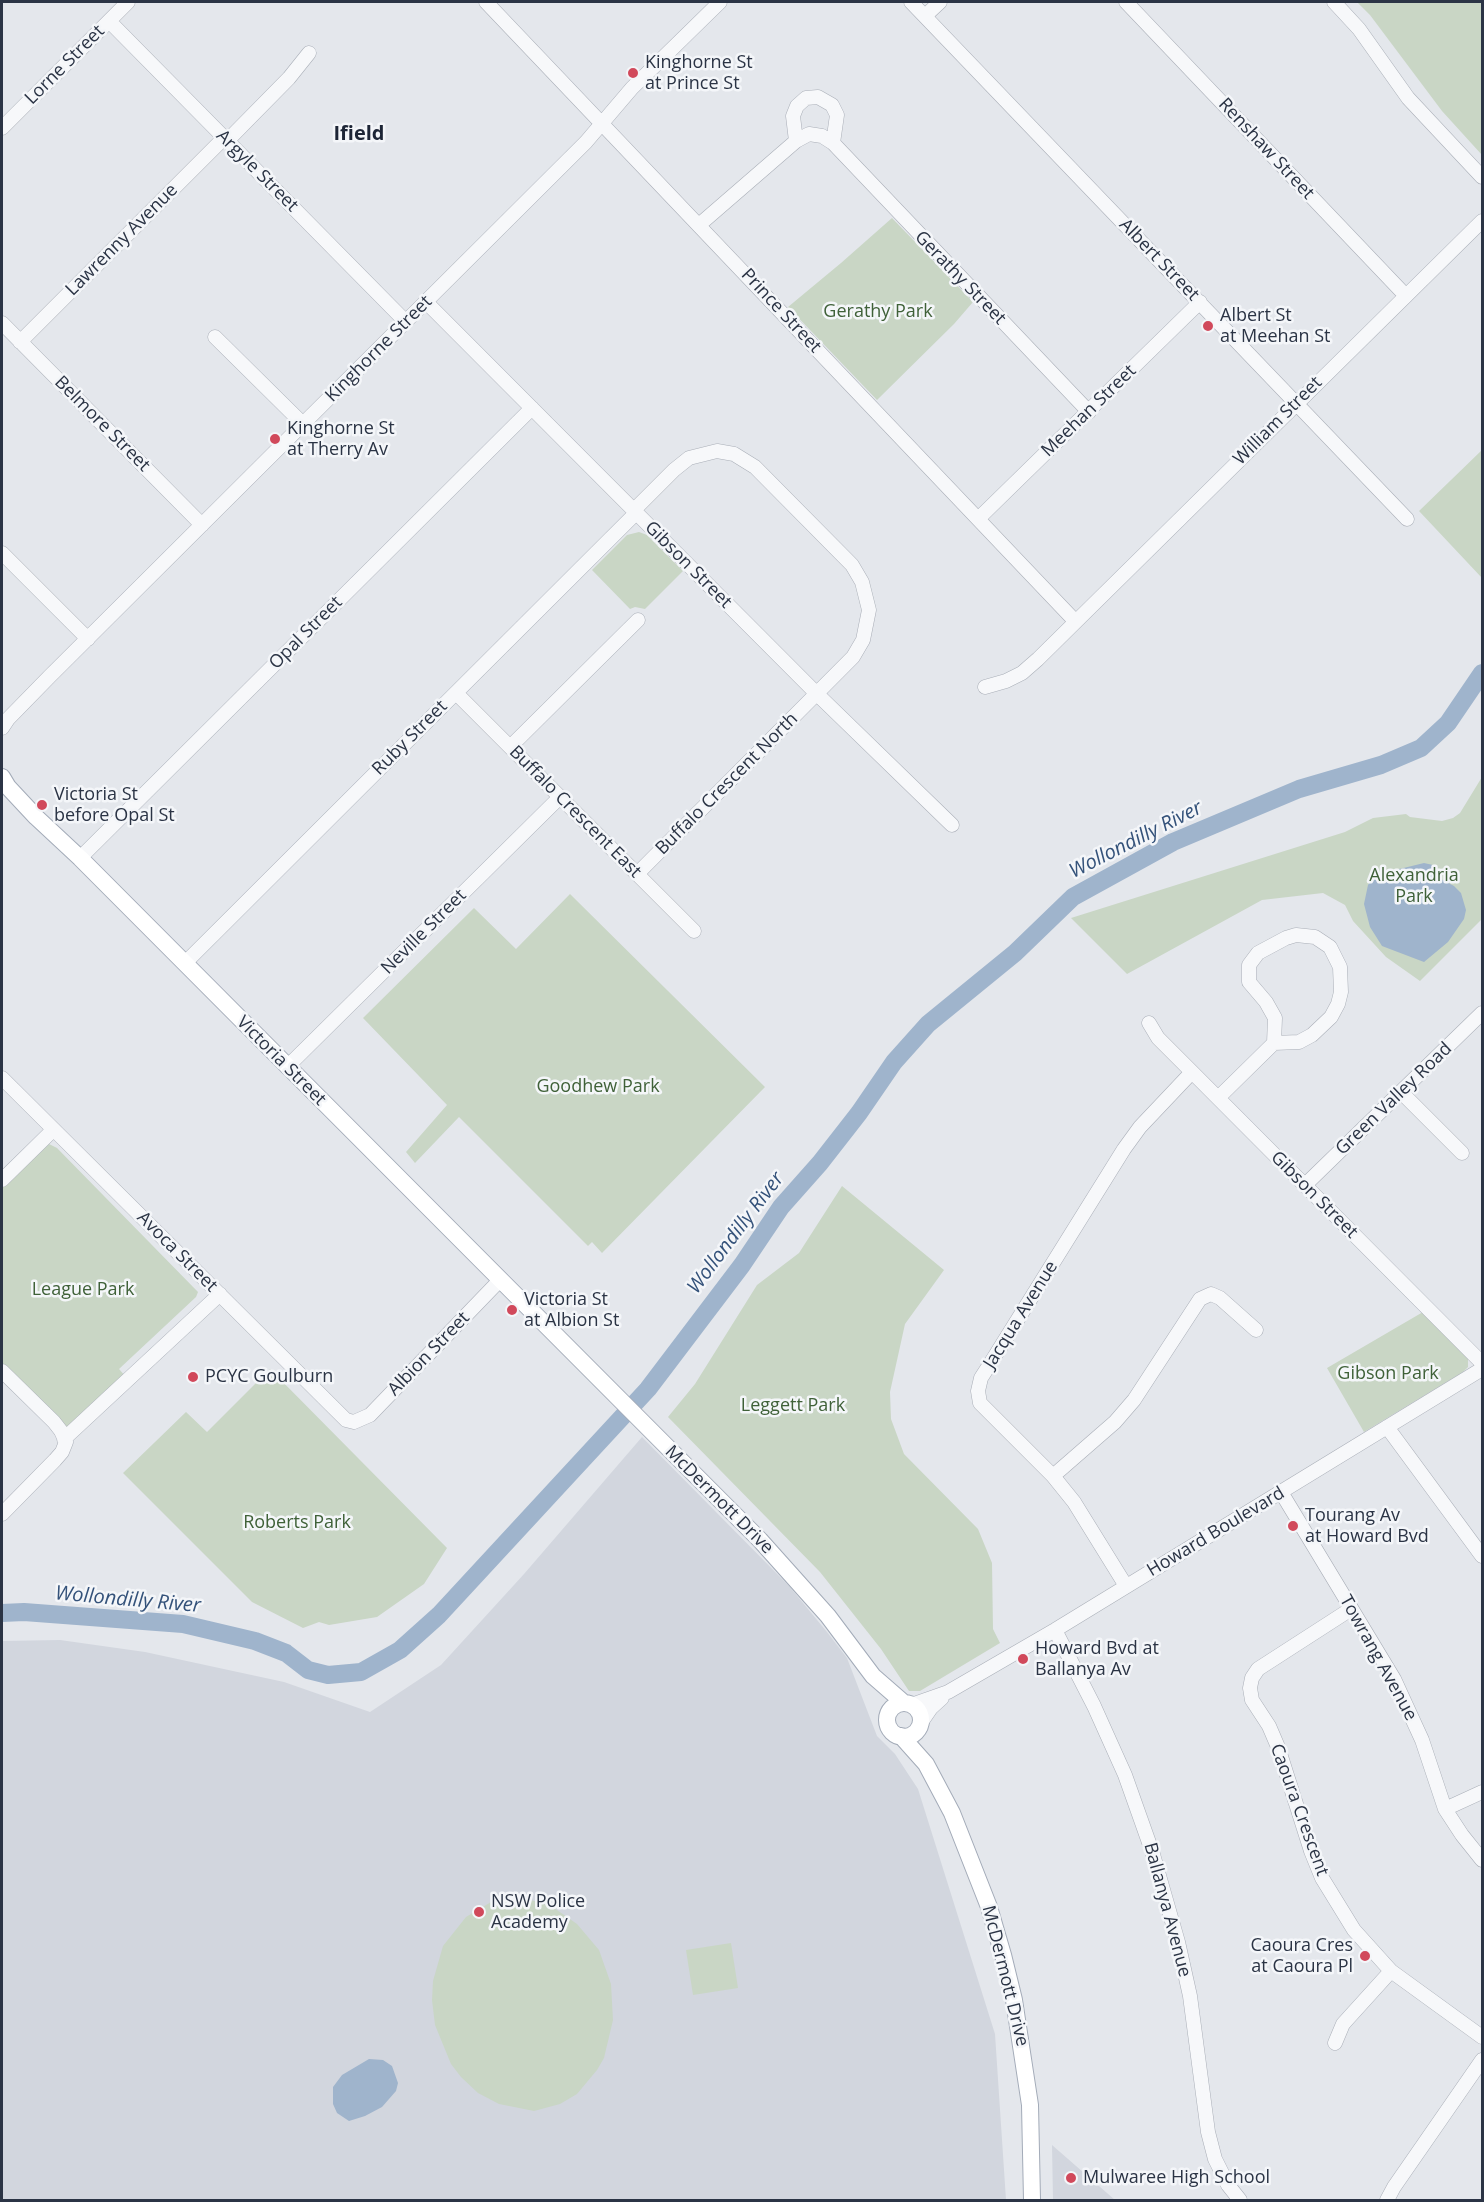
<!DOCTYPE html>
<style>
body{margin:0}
#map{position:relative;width:1484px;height:2202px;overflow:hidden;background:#e4e7ec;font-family:"Open Sans",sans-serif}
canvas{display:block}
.frame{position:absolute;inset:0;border:3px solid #2b3445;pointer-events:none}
</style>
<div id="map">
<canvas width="1484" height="2202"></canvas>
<div class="frame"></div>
</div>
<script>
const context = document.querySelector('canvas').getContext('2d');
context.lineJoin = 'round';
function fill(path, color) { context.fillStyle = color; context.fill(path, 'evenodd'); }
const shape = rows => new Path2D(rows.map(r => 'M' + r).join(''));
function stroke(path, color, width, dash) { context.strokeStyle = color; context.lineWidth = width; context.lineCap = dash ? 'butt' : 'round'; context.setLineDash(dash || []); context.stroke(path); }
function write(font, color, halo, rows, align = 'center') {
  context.font = font + ' "Open Sans",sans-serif'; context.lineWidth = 5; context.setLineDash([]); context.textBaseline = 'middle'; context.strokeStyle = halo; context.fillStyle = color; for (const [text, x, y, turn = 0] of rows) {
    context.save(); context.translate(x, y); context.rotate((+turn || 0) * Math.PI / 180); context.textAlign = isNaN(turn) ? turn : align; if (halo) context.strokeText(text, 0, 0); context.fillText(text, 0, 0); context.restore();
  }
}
const built = shape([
 [642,1437,789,1586,827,1632,847,1658,877,1736,895,1754,918,1789,995,2034,1006,2200,2,2200,2,1641,60,1640,145,1652,284,1682,370,1712,441,1665,524,1574],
 [1052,2145,1115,2200,1053,2200]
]);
const green = shape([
 [1357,2,1482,2,1482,155,1442,111,1370,15],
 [892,218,973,302,954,324,877,400,788,307,841,263],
 [1482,450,1482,578,1419,511],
 [639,532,647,535,683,571,645,609,635,607,630,609,592,570,627,535],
 [1482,777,1482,919,1420,981,1386,957,1353,921,1345,905,1323,893,1262,900,1127,974,1071,918,1345,832,1373,818,1406,814,1410,817,1442,821,1453,818,1460,813],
 [570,894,765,1087,602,1253,592,1242,588,1246,459,1117,415,1163,406,1152,447,1105,363,1018,474,908,516,949],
 [49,1144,57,1148,198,1292,196,1297,119,1369,126,1377,68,1430,2,1363,2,1186,40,1147],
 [842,1186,944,1270,905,1324,890,1392,891,1419,904,1454,978,1529,992,1563,993,1629,1000,1643,920,1691,909,1691,881,1649,820,1572,668,1417,695,1384,757,1285,799,1253],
 [1423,1312,1468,1358,1468,1367,1463,1372,1364,1432,1327,1368],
 [270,1369,447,1548,424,1584,377,1617,329,1625,319,1622,303,1628,252,1602,123,1473,186,1412,207,1432],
 [506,1899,525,1899,539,1902,554,1908,577,1924,599,1950,611,1984,613,2020,604,2058,597,2070,577,2094,560,2104,534,2111,499,2104,478,2093,461,2077,451,2064,435,2025,432,2000,433,1981,443,1946,466,1917,491,1902],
 [731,1943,738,1988,693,1995,686,1950]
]);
const water = shape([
 [1424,863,1433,865,1441,879,1454,886,1461,893,1466,910,1464,919,1448,942,1424,962,1382,946,1370,927,1364,904,1368,885,1375,875],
 [369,2059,383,2060,392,2066,398,2083,396,2091,382,2107,365,2116,349,2121,337,2113,333,2104,333,2087,342,2075]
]);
const river = shape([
 [2,1613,24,1612,183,1624,255,1641,286,1653,308,1670,328,1675,361,1672,400,1650,439,1615,648,1389,742,1265,781,1207,820,1163,859,1113,894,1062,928,1024,1015,953,1073,897,1173,842,1299,789,1381,765,1421,748,1448,723,1482,673]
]);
const minor = shape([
 [486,2,1075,621],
 [911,2,1407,519],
 [1126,2,1406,296],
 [1334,2,1359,29,1408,98,1482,177],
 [925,16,940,2],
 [109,21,406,322],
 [2,128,128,2],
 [227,141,289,78,309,53],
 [796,141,793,116,797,106,806,98,818,97,832,105,837,115,833,143],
 [699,225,796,141,809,134,822,136,833,143,1089,412],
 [426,302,817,694,952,825],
 [2,323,202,525],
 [215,337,303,424],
 [20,342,224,138],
 [633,511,674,470,689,458,717,451,734,454,755,467,852,565,862,582,869,610,863,640,853,657,637,874],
 [978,519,1200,302],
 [2,553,88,639],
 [985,687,1006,681,1022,673,1038,659,1482,221],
 [456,693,694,931],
 [2,728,8,719,49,677,586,142,632,88,720,2],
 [510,747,638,620],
 [80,858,532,408],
 [185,963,636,513],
 [1149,1023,1158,1038,1192,1072,1482,1363],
 [287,1067,560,797],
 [2,1078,346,1420,354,1422,370,1415,500,1280],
 [1401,1092,1462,1153],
 [1218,1098,1274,1043,1299,1042,1312,1035,1331,1017,1338,1004,1341,992,1340,967,1330,947,1315,937,1296,935,1286,938,1258,953,1249,965,1249,982,1266,1002,1275,1018,1274,1043],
 [2,1180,53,1130],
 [1305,1185,1482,1013],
 [2,1371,54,1422,61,1431,66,1442,62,1452,55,1460,2,1514],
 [1387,1427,1482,1556],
 [64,1439,220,1294],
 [1053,1476,1115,1422,1134,1400,1200,1299,1211,1294,1220,1298,1256,1330],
 [1281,1492,1394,1679,1422,1740,1445,1809,1462,1835,1482,1860],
 [1126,1586,1074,1502,1053,1476,980,1403,978,1391,981,1378,990,1364,1124,1149,1140,1127,1192,1072],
 [1351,1609,1258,1669,1252,1678,1250,1688,1252,1700,1269,1726,1278,1747,1311,1851,1322,1878,1354,1930,1391,1971,1482,2037],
 [1055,1630,1094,1706,1125,1775,1152,1851,1178,1942,1190,1996,1208,2132,1215,2159,1228,2185,1240,2200],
 [911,1705,948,1692,1055,1630,1482,1369],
 [920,1724,931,1708,942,1698],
 [1445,1809,1482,1792],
 [1335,2043,1343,2024,1391,1971],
 [1387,2200,1394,2187,1482,2060]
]);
const major = shape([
 [2,777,8,787,36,817,80,858,760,1540,828,1616,873,1676,904,1703],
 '887 1720a17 17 0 1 1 34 0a17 17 0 1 1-34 0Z',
 [901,1736,926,1764,952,1813,989,1907,1003,1955,1014,2000,1030,2105,1032,2200]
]);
const markers = [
 [633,73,6,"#d1495b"],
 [1208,326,6,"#d1495b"],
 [275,439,6,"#d1495b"],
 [42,805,6,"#d1495b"],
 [512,1310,6,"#d1495b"],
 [193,1377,6,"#d1495b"],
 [1293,1526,6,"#d1495b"],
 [1023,1659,6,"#d1495b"],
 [479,1912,6,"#d1495b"],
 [1365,1956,6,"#d1495b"],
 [1071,2178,6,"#d1495b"]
];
const poiNames = [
 ["Kinghorne St",645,63],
 ["at Prince St",645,84],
 ["Albert St",1220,316],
 ["at Meehan St",1220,337],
 ["Kinghorne St",287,429],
 ["at Therry Av",287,450],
 ["Victoria St",54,795],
 ["before Opal St",54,816],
 ["Victoria St",524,1300],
 ["at Albion St",524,1321],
 ["PCYC Goulburn",205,1377],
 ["Tourang Av",1305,1516],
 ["at Howard Bvd",1305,1537],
 ["Howard Bvd at",1035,1649],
 ["Ballanya Av",1035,1670],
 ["NSW Police",491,1902],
 ["Academy",491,1923],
 ["Caoura Cres",1353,1946,"right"],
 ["at Caoura Pl",1353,1967,"right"],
 ["Mulwaree High School",1083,2178]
];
const streetNames = [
 ["Lorne Street",65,65,-45],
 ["Renshaw Street",1266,149,47],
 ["Argyle Street",257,171,45],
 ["Lawrenny Avenue",122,240,-45],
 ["Albert Street",1159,260,46],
 ["Gerathy Street",960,278,46],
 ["Prince Street",781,311,47],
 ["Kinghorne Street",379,349,-45],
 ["Meehan Street",1089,411,-44],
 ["William Street",1278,421,-45],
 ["Belmore Street",102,424,45],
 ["Gibson Street",688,565,45],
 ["Opal Street",306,633,-45],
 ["Ruby Street",410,738,-45],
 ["Buffalo Crescent North",727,784,-45],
 ["Buffalo Crescent East",575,812,45],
 ["Neville Street",424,932,-45],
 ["Victoria Street",281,1061,45],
 ["Green Valley Road",1394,1099,-44],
 ["Gibson Street",1314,1195,45],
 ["Avoca Street",177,1252,45],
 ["Jacqua Avenue",1021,1315,-58],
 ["Albion Street",429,1354,-46],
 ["McDermott Drive",719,1500,45],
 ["Howard Boulevard",1216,1532,-31],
 ["Towrang Avenue",1378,1658,61],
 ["Caoura Crescent",1299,1810,70],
 ["Ballanya Avenue",1167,1910,75],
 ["McDermott Drive",1005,1976,76]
];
const parkNames = [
 ["Gerathy Park",878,312],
 ["Alexandria",1414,876],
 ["Park",1414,897],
 ["Goodhew Park",598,1087],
 ["League Park",83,1290],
 ["Gibson Park",1388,1374],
 ["Leggett Park",793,1406],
 ["Roberts Park",297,1523]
];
const neighbourhoodNames = [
 ["Ifield",359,134]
];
const waterNames = [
 ["Wollondilly River",1136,840,-27],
 ["Wollondilly River",736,1233,-53],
 ["Wollondilly River",128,1600,5]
];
fill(built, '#d2d6de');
fill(green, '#c9d6c5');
fill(water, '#9fb4cc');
stroke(river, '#9fb4cc', 18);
stroke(minor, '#a9aeb7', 15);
stroke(major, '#a3abb8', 18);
stroke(minor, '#f7f8fa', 14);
stroke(major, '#fff', 16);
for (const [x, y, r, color] of markers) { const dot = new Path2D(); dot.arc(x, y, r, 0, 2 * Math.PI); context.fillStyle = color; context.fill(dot); stroke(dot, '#f4f6f9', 2); }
write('18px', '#2b3445', '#f4f6f9', poiNames, 'left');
write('18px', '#2b3445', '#f4f6f9', streetNames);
write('18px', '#3f6138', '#f4f6f9', parkNames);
write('bold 20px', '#1d2536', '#f4f6f9', neighbourhoodNames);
write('italic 20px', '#34527a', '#f4f6f9', waterNames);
</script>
